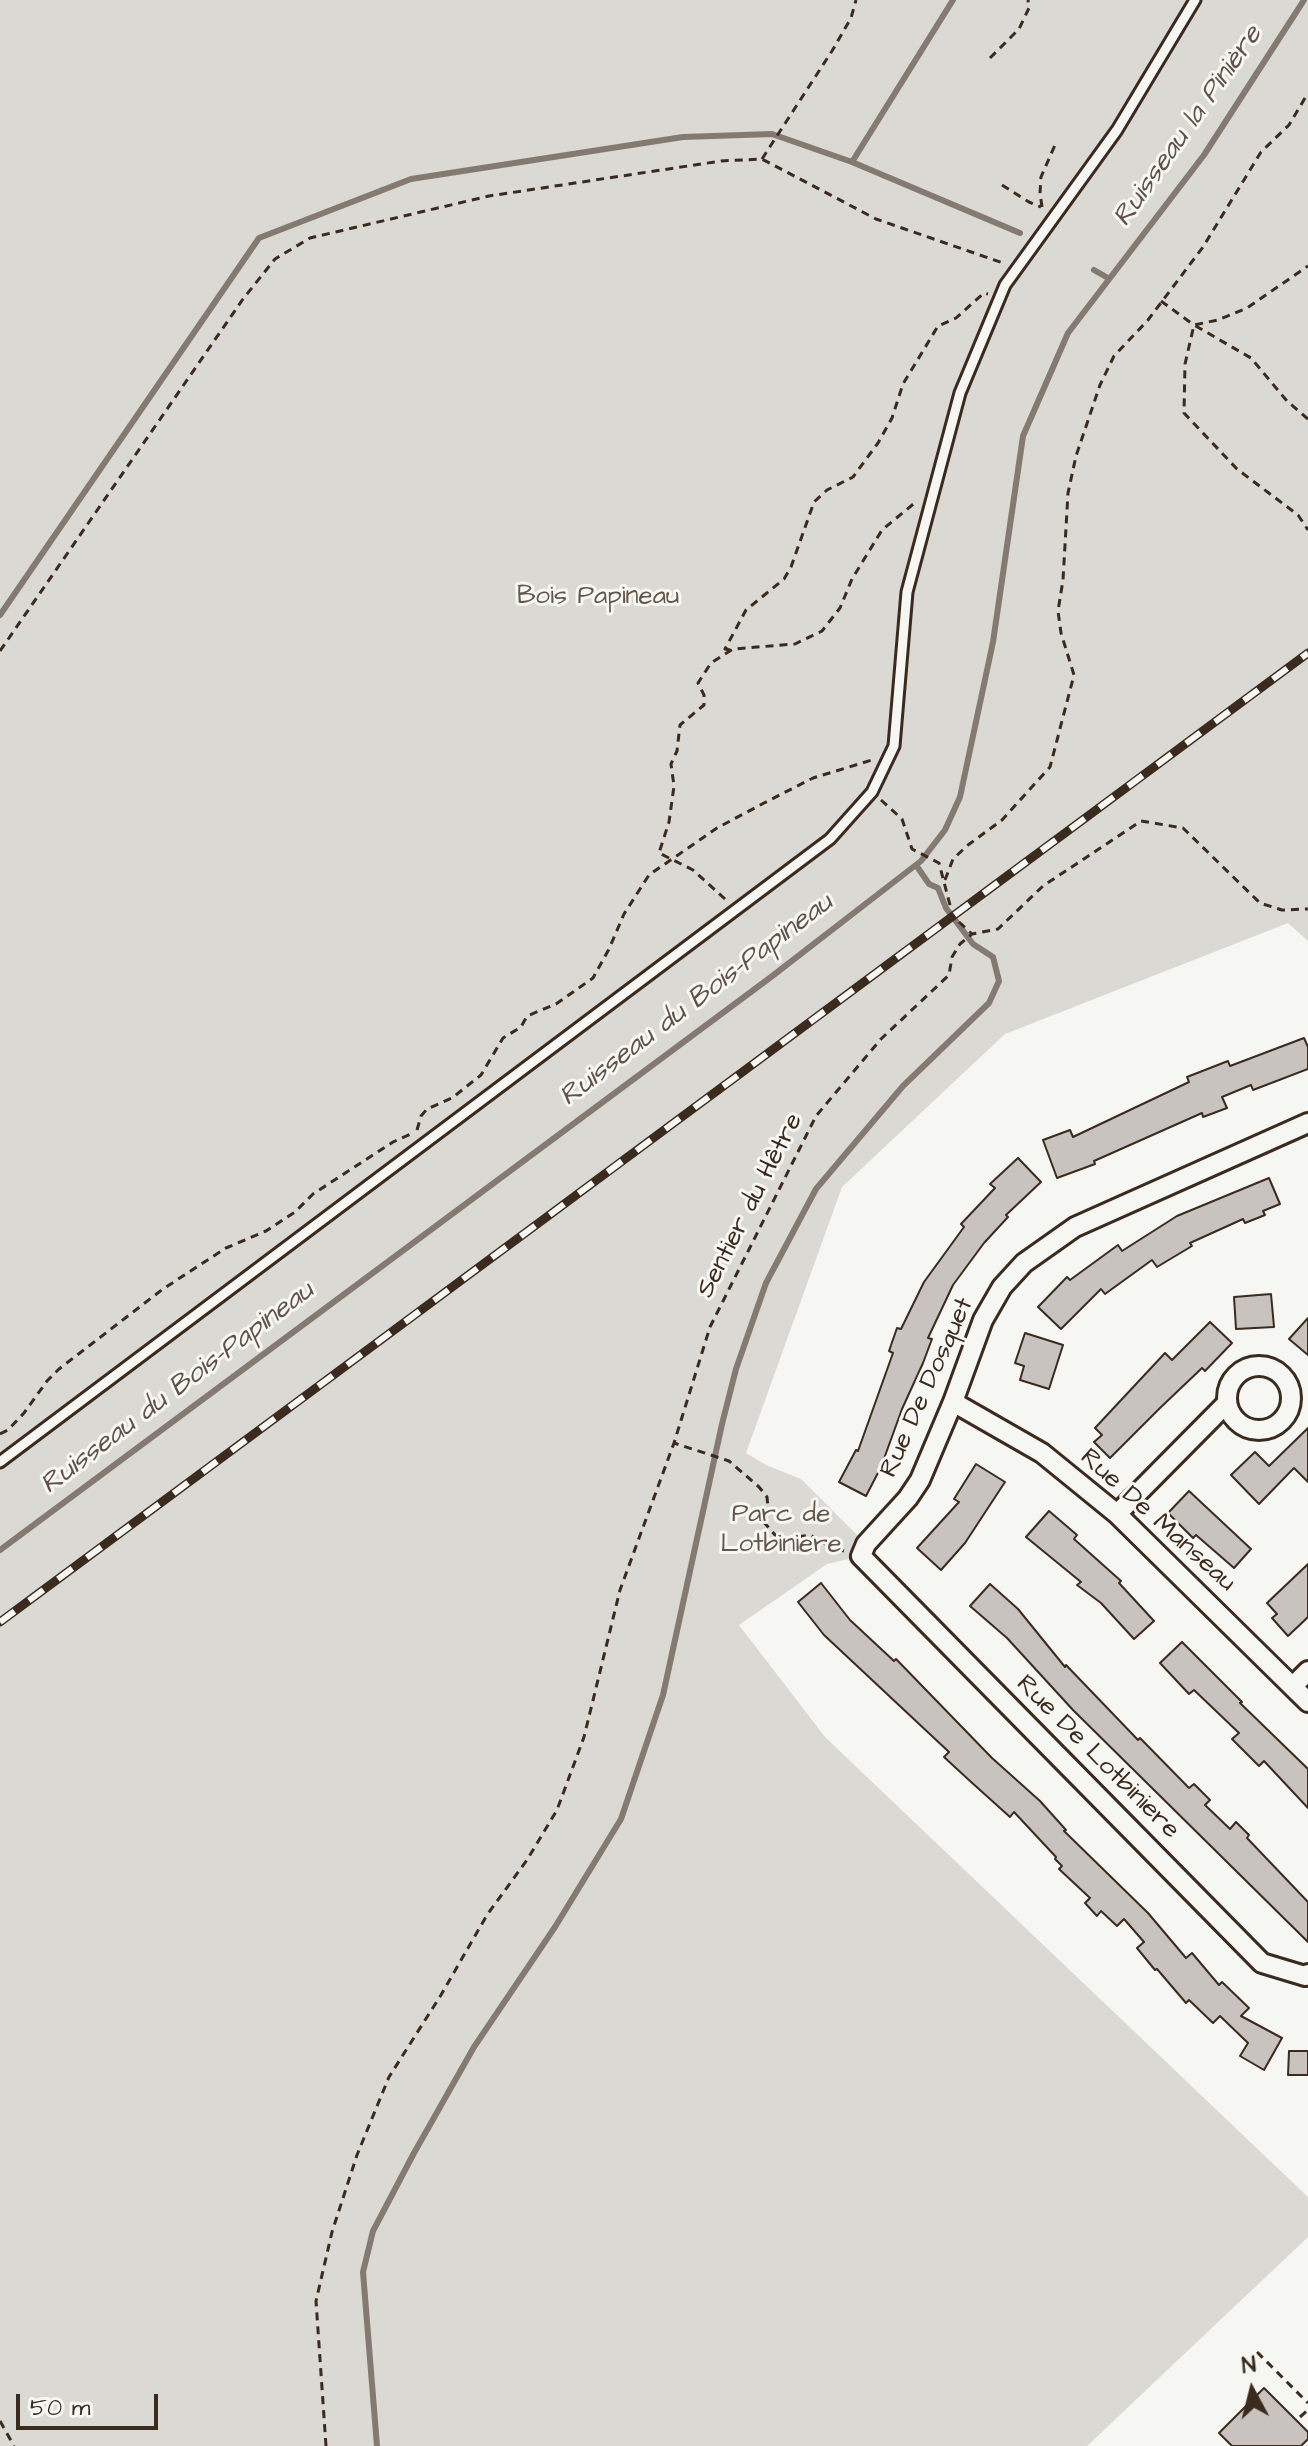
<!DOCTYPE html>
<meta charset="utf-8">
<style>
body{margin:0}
#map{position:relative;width:1308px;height:2446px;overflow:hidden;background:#f6f6f2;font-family:"Architects Daughter",sans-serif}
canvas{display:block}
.north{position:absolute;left:1212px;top:2350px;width:80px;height:80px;-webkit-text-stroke:6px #f6f6f2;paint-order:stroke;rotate:353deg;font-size:22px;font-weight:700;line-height:32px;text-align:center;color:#3b2a1e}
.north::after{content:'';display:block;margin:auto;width:28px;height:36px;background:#3b2a1e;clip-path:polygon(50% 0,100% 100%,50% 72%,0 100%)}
.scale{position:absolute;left:16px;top:2394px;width:142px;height:36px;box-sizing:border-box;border:4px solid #3b2a1e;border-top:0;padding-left:10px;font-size:24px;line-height:28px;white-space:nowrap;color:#3b2a1e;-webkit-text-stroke:6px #f6f6f2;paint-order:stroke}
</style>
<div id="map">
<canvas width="1308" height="2446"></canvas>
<div class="north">N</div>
<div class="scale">50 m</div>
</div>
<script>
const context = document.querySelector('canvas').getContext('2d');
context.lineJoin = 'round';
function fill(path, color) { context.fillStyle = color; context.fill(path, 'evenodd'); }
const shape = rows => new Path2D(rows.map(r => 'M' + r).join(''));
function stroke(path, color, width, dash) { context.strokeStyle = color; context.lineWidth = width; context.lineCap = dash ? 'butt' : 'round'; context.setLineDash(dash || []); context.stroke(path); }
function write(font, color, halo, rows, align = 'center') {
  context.font = font + ' "Architects Daughter",sans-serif'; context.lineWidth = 6; context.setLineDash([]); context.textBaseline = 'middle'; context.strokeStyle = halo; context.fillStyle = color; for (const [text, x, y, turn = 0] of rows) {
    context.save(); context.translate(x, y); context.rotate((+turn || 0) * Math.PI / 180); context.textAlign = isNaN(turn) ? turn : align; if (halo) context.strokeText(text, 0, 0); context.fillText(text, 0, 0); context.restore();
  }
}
const green = shape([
 [0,0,1308,0,1308,941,1288,923,1005,1034,842,1187,746,1453,768,1466,801,1479,866,1544,861,1556,827,1564,739,1625,825,1737,1308,2197,1308,2237,1087,2446,0,2446]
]);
const stream = shape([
 [852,162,953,0],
 [1094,270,1108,278],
 [0,615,259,238,411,179,683,137,772,134,852,162,1020,233],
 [0,1550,771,977,921,861,945,830,960,797,993,642,1023,436,1068,333,1204,155,1304,0],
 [377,2446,363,2272,373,2231,414,2153,474,2047,555,1927,621,1819,663,1695,722,1424,736,1369,766,1283,816,1189,903,1086,989,1003,999,981,993,957,973,944,946,908,938,888,929,884,916,865]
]);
const building = shape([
 [1304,1038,1308,1047,1308,1069,1253,1090,1251,1085,1222,1097,1227,1108,1203,1117,1202,1113,1094,1161,1095,1164,1057,1178,1043,1140,1070,1130,1073,1137,1189,1082,1187,1077,1228,1061,1230,1066,1304,1038],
 [1018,1158,1041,1182,1006,1215,1008,1217,984,1243,953,1285,928,1338,932,1339,923,1363,902,1409,881,1467,866,1496,839,1482,856,1450,858,1451,893,1353,889,1351,897,1328,901,1329,924,1282,964,1227,961,1224,995,1188,990,1184,1018,1158],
 [1269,1178,1280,1204,1263,1211,1265,1215,1245,1223,1243,1219,1190,1243,1192,1246,1157,1267,1152,1260,1105,1294,1101,1289,1061,1329,1038,1307,1067,1277,1070,1280,1118,1245,1122,1251,1177,1216,1269,1178],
 [1271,1294,1274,1327,1236,1329,1234,1297,1271,1294],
 [1308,1318,1308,1355,1289,1339,1308,1318],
 [1210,1322,1232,1343,1205,1371,1202,1368,1160,1408,1110,1458,1094,1442,1102,1435,1095,1428,1165,1353,1172,1360,1210,1322],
 [1025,1333,1063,1345,1049,1389,1020,1380,1024,1366,1015,1363,1025,1333],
 [1308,1428,1308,1482,1294,1468,1259,1504,1231,1475,1255,1452,1269,1466,1308,1428],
 [976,1464,1005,1482,965,1543,941,1570,917,1548,959,1502,954,1499,976,1464],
 [1189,1491,1251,1549,1234,1568,1196,1535,1193,1538,1168,1513,1189,1491],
 [1049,1511,1077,1535,1074,1539,1121,1581,1119,1583,1154,1621,1134,1639,1101,1603,1077,1585,1081,1582,1026,1537,1049,1511],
 [1308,1564,1308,1617,1288,1636,1272,1618,1277,1614,1267,1603,1308,1564],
 [821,1583,850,1620,894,1661,896,1659,992,1758,1040,1801,1066,1830,1064,1831,1148,1913,1186,1958,1192,1953,1219,1985,1222,1982,1249,2008,1241,2016,1282,2038,1264,2070,1240,2056,1248,2043,1220,2016,1213,2023,1189,2000,1186,2003,1157,1969,1155,1970,1137,1948,1144,1942,1124,1919,1117,1926,1101,1911,1097,1916,1085,1903,1090,1898,1059,1869,1062,1866,1055,1859,1056,1857,1014,1812,1010,1817,970,1781,944,1757,949,1752,824,1635,798,1602,821,1583],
 [990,1584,1018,1609,1065,1667,1066,1665,1138,1740,1140,1738,1189,1788,1194,1784,1210,1800,1205,1805,1230,1829,1236,1822,1249,1835,1247,1838,1308,1902,1308,1942,1073,1710,1007,1638,970,1606,990,1584],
 [1182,1642,1242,1702,1240,1703,1308,1769,1308,1808,1264,1761,1259,1766,1232,1739,1239,1733,1194,1690,1189,1694,1160,1663,1182,1642],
 [1289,2051,1308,2051,1308,2075,1288,2075,1289,2051],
 [1264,2388,1308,2432,1308,2439,1301,2446,1232,2446,1219,2433,1264,2388]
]);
const path = shape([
 [990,58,1019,29,1029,8,1028,0],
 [762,159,832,51,851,18,856,0],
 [1002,185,1029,202,1041,207],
 [1042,207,1040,193,1041,177,1055,145],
 [1161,301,1194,325,1218,320,1247,308,1308,266],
 [1308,419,1287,401,1251,358,1194,325,1185,364,1184,413,1237,469,1298,515,1308,530],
 [730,650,725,649,746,610,784,579,791,567,814,502,827,490,853,477,878,443,892,418,903,384,938,326,956,318,984,293,988,294],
 [0,651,243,299,275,259,310,238,489,196,721,161,762,159,876,219,1003,263],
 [881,800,902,819,912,849,939,863,951,909],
 [945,880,953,859,968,845,1002,820,1050,767,1074,675,1061,633,1058,611,1063,580,1068,493,1076,456,1100,385,1114,356,1148,320,1203,247,1261,152,1289,125,1308,93],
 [725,899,693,870,659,853,669,822,674,786,671,764,677,751,680,725,704,705,704,695,698,683,711,663,733,649,795,644,822,631,840,608,852,579,882,530,917,501],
 [959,922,972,934],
 [417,1130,421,1116,427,1109,452,1098,481,1075,503,1038,521,1027,527,1016,556,1004,593,978,609,949,624,914,649,875,717,828,764,803,813,778,872,760],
 [0,1434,8,1430,24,1413,47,1381,59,1369,163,1289,226,1248,266,1231,295,1212,313,1194,393,1142,411,1134],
 [844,1551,831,1547,810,1535,784,1539,776,1536,762,1520,768,1508,767,1497,759,1487,729,1461,674,1443,710,1327,816,1116,881,1039,949,975,952,957,960,944,972,934,998,929,1043,886,1141,821,1183,828,1260,903,1282,910,1308,909],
 [1257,2352,1308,2403],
 [1300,2417,1308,2410],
 [0,2421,14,2446],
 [326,2446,316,2301,332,2232,357,2155,389,2077,441,1995,487,1915,527,1860,557,1810,584,1737,620,1590,674,1443]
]);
const lane = shape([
 [0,1462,830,839,872,792,894,746,907,592,960,393,1005,285,1117,130,1195,0]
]);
const street = shape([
 [1308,1123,1075,1227,1024,1263,1002,1287,983,1320,953,1402,920,1480,908,1498,866,1544,861,1556,1262,1963,1305,1976,1308,1974],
 '1227 1398a32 32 0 1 1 64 0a32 32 0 1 1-64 0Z',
 [953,1402,1042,1453,1117,1514,1308,1702],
 [1117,1514,1227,1403],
 [1293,1686,1308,1671]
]);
const rail = shape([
 [0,1622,1308,653]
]);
const parkNames = [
 ["Bois Papineau",598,598],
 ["Parc de",781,1516],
 ["Lotbiniere",781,1546]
];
const streetNames = [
 ["Sentier du Hêtre",751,1206,-63],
 ["Rue De Dosquet",928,1388,-66],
 ["Rue De Manseau",1157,1521,42],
 ["Rue De Lotbiniere",1097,1758,45]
];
const waterNames = [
 ["Ruisseau la Pinière",1189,127,-55],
 ["Ruisseau du Bois-Papineau",697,1001,-37],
 ["Ruisseau du Bois-Papineau",178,1389,-37]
];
fill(green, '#dad9d3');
stroke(stream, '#857a71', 6);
fill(building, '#c8c3be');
stroke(building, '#3b2a1e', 2);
stroke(lane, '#3b2a1e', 15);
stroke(street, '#3b2a1e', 24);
stroke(path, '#3b2a1e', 3, [8, 6]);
stroke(lane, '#f6f6f2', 9);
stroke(street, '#f6f6f2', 18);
stroke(rail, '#3b2a1e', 9);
stroke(rail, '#f6f6f2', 6, [18]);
write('26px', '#63564b', '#f6f6f2', parkNames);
write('26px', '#3b2a1e', '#f6f6f2', streetNames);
write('italic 28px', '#605248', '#f6f6f2', waterNames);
</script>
